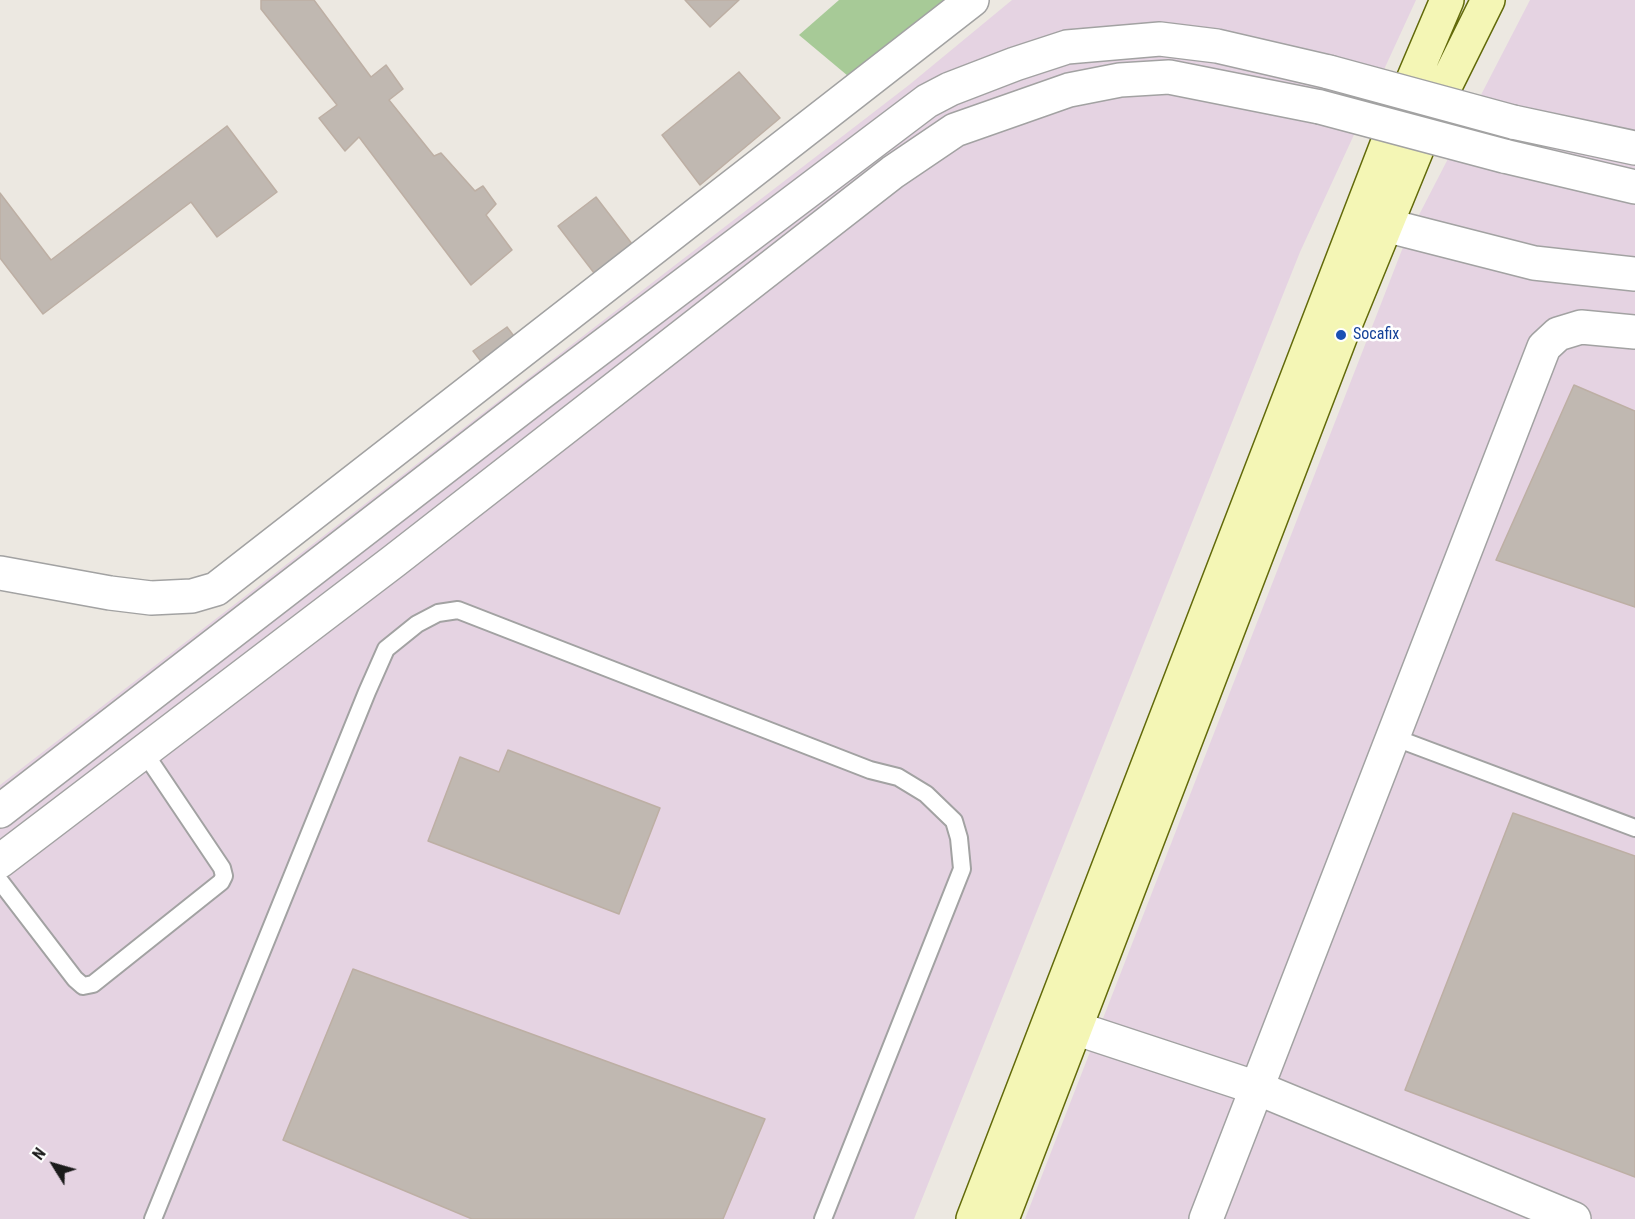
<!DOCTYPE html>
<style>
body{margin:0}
#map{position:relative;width:1635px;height:1219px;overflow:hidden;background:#ece8e1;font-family:"Roboto Condensed",sans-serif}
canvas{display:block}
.north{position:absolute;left:24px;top:1135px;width:60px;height:60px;-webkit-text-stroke:4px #fff;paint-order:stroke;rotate:307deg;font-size:16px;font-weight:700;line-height:24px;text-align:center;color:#1b1b1b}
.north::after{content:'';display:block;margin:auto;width:21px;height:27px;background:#1b1b1b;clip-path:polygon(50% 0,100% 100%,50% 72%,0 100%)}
</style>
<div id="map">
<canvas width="1635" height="1219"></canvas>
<div class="north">N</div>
</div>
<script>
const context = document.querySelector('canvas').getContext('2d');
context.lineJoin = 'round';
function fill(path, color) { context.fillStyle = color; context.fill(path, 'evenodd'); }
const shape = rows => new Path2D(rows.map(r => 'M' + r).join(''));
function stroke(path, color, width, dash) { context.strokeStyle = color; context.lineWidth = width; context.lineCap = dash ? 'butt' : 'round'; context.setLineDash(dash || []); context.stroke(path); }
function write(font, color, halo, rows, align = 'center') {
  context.font = font + ' "Roboto Condensed",sans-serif'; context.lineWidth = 5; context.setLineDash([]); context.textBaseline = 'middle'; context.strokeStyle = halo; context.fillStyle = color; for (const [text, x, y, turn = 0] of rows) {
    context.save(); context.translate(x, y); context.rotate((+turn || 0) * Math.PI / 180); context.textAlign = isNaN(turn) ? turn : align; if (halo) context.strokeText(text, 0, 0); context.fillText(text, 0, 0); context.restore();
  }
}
const industrial = shape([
 [1012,0,1416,0,1300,252,914,1219,0,1219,0,785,909,85],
 [1530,0,1635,0,1635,1219,1025,1219,1405,242]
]);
const forest = shape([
 [839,0,958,0,854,81,799,35]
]);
const building = shape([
 [261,0,314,0,371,77,386,65,403,89,389,100,434,156,441,153,475,191,483,186,496,204,486,215,512,250,471,285,359,137,345,151,319,118,337,105,261,9,261,0],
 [685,0,739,0,710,27,685,0],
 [739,72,780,118,700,185,662,135,739,72],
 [227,126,277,192,217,237,191,202,43,314,0,258,0,193,51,260,227,126],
 [596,197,639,253,601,282,558,226,596,197],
 [507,327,523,348,490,373,473,351,507,327],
 [1574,385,1635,411,1635,607,1496,560,1574,385],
 [508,750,660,808,619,914,428,841,460,757,499,772,508,750],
 [1513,813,1635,856,1635,1177,1405,1090,1513,813],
 [353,969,765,1119,723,1219,472,1219,283,1140,353,969]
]);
const lane = shape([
 [1393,737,1635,828],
 [0,881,75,979,83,986,93,984,221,882,224,876,222,868,144,752],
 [153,1219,367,692,386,649,417,624,438,613,458,610,870,770,898,777,926,794,954,821,959,838,962,869,823,1219]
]);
const street = shape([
 [1513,122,1635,148],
 [1504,156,1635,187],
 [1385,225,1534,263,1635,274],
 [0,573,110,593,151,598,192,596,216,589,972,0],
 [0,811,538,395,927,101,950,89,1015,64,1067,47,1160,39,1217,46,1329,72],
 [0,861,394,561,893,172,955,130,1069,90,1120,80,1169,77,1320,107],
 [1075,1028,1257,1088,1574,1219],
 [1206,1219,1544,347,1558,334,1581,327,1635,332]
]);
const secondary = shape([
 [973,1219,1401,108,1447,0],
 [1002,1219,1341,335,1431,115,1488,0]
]);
const streetBridge = shape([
 [1329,72,1513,122],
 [1320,107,1504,156]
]);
const markers = [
 [1341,335,6,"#1a4fb4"]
];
const transitNames = [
 ["Socafix",1353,335]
];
fill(industrial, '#e5d3e2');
fill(forest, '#a7ca97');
fill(building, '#c0b8b1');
stroke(building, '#bdafa4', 1.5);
stroke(lane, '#a2a2a2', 20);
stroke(street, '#a2a2a2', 36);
stroke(secondary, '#626a0a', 36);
stroke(lane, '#fff', 16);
stroke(street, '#fff', 33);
stroke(secondary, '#f4f6b5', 33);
stroke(streetBridge, '#a2a2a2', 36, []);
stroke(streetBridge, '#fff', 33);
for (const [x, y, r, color] of markers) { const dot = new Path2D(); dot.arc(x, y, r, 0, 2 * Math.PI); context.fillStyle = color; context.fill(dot); stroke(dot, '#fff', 2); }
write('16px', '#164399', '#fff', transitNames, 'left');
</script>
